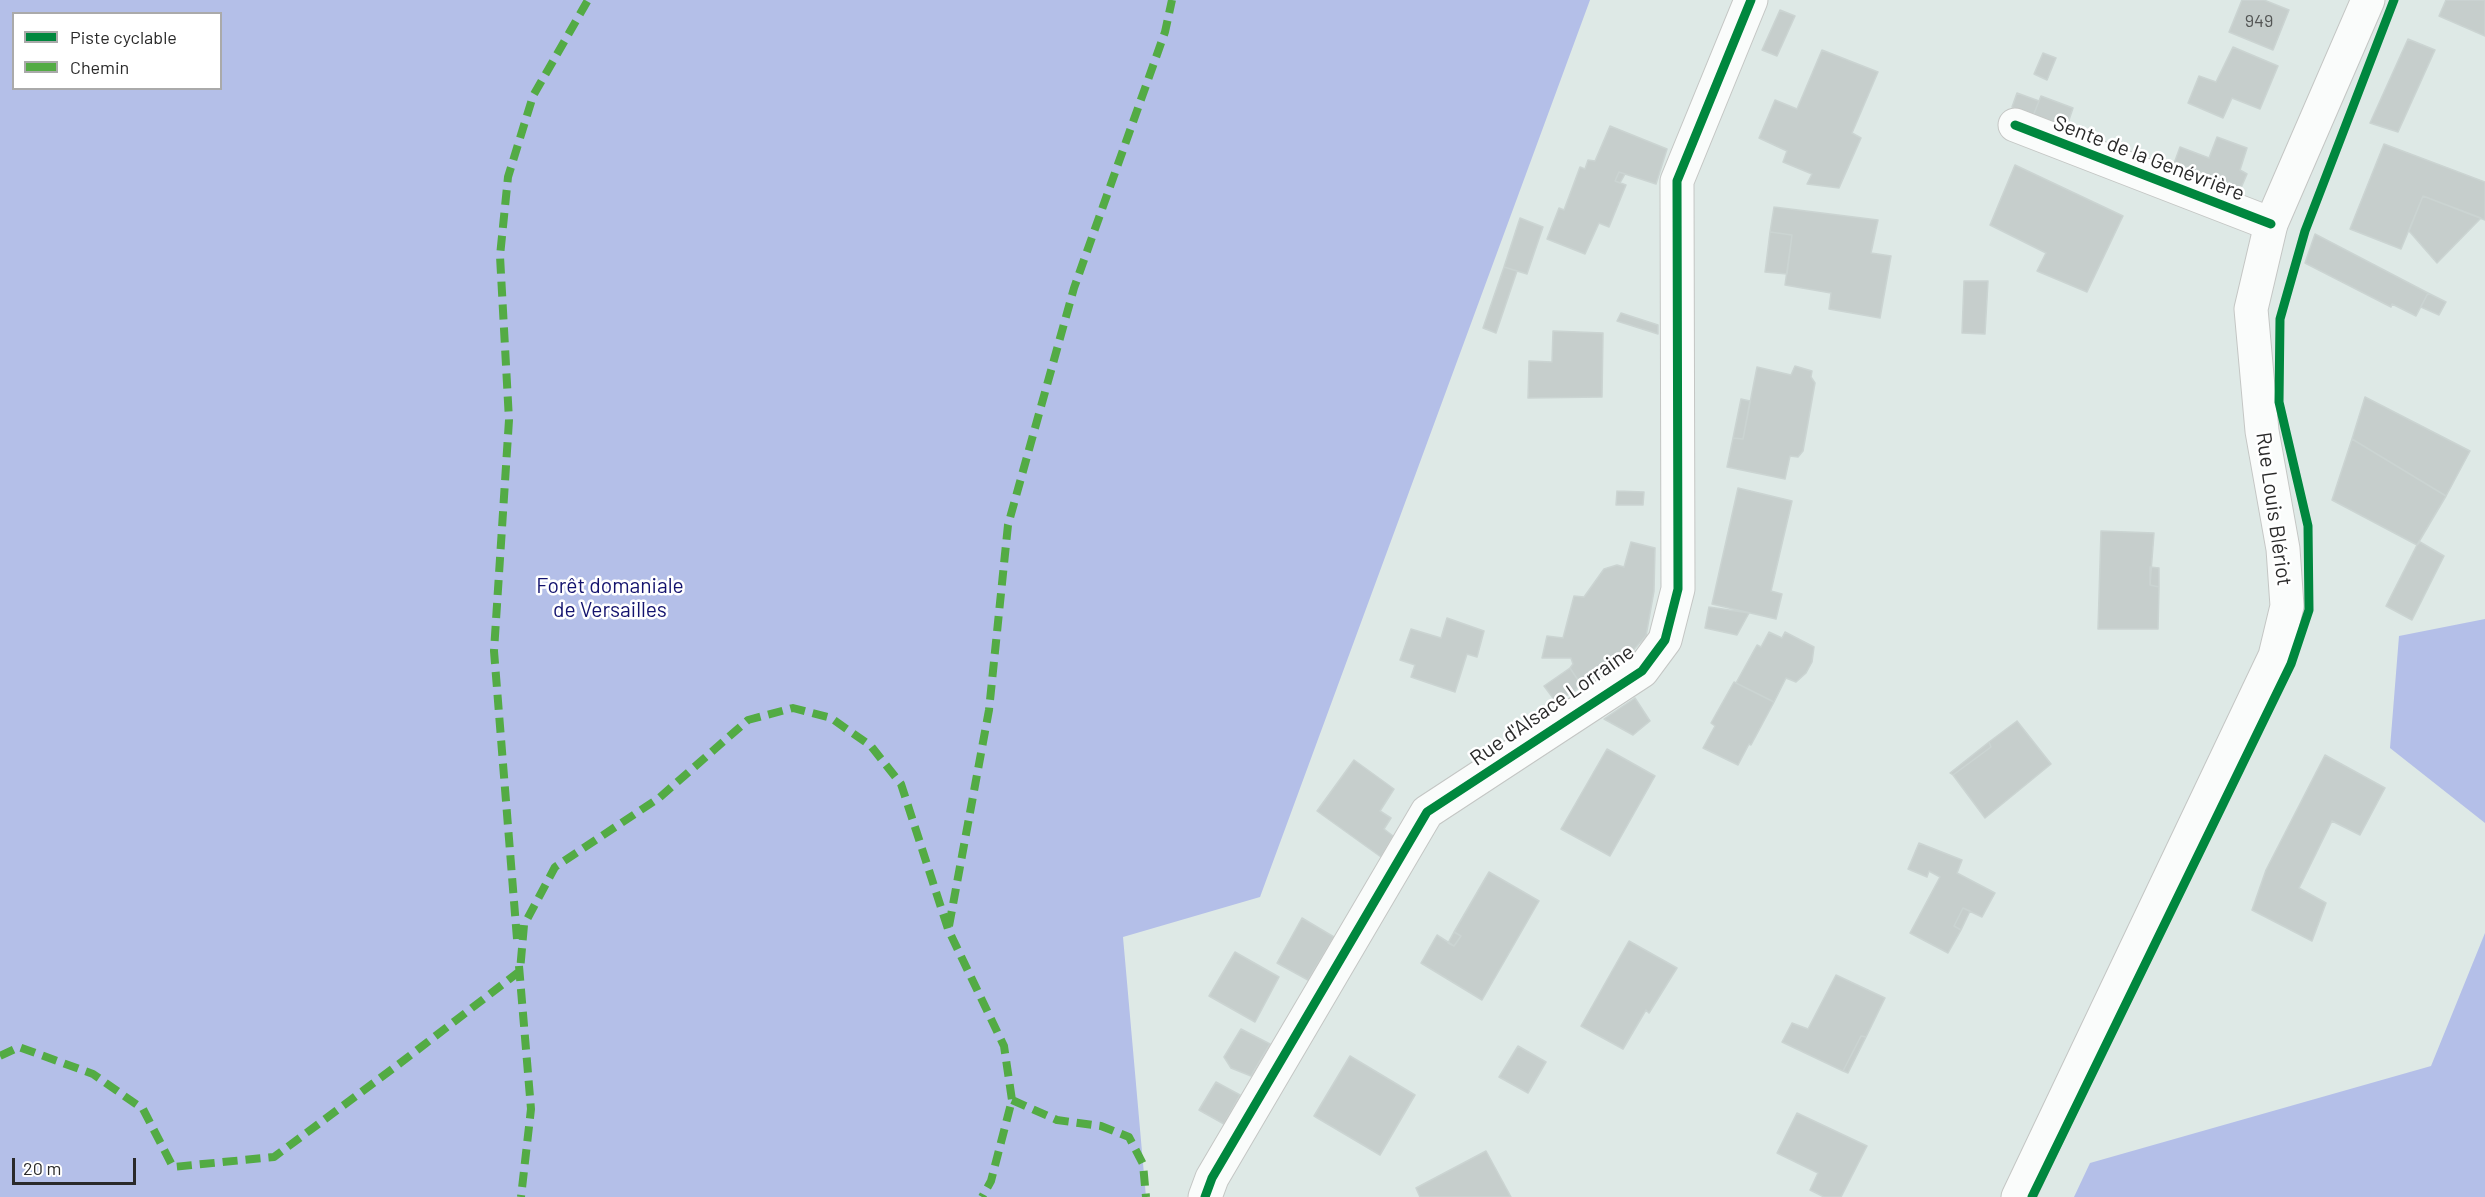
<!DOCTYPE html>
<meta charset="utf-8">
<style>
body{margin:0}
#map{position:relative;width:2485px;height:1197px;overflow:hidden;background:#dee9e6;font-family:Barlow,sans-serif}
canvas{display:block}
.legend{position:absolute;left:12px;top:12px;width:210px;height:78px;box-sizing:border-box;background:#fff;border:2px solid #aaa;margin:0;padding:8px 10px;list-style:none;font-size:18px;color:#2a2a2a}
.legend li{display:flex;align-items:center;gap:12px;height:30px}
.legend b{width:30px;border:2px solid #aaa}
.scale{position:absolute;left:12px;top:1158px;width:124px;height:27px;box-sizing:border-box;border:3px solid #2a2a2a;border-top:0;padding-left:8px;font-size:18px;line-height:21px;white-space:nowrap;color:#2a2a2a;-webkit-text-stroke:4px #fff;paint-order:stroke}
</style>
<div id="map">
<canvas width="2485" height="1197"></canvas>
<ul class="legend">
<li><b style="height:8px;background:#00873e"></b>Piste cyclable</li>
<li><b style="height:8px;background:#53ab44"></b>Chemin</li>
</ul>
<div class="scale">20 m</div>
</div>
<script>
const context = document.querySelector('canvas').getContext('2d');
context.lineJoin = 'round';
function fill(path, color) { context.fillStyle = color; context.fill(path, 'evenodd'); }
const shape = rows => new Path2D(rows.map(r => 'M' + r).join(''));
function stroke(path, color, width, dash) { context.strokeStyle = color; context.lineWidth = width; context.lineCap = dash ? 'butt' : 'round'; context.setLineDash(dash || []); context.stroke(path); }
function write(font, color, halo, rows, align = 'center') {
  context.font = font + ' Barlow,sans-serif'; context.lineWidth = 5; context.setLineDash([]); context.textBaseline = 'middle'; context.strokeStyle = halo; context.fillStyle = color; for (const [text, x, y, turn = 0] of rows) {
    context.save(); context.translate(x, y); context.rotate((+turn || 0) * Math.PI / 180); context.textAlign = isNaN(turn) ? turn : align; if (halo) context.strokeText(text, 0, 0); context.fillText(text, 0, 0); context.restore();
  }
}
const green = shape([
 [0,0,1590,0,1260,897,1123,937,1146,1197,0,1197],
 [14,14,220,14,220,88,14,88],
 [2485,619,2485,823,2390,748,2399,636],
 [2485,933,2485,1197,2074,1197,2090,1163,2431,1066]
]);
const building = shape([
 [2242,0,2264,0,2289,10,2273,50,2229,32,2242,0],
 [2446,0,2485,0,2485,36,2439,16,2446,0],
 [1780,10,1795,16,1777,56,1762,50,1780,10],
 [2408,39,2435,50,2398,132,2370,123,2408,39],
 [2233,47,2278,66,2260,109,2232,98,2223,118,2188,103,2199,76,2216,82,2233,47],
 [1822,50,1878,72,1852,133,1861,138,1839,188,1807,184,1812,174,1783,162,1787,151,1759,138,1775,100,1797,109,1822,50],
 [2043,53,2056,58,2047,80,2034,74,2043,53],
 [2017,93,2039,101,2033,116,2012,107,2017,93],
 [2041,96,2073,108,2066,129,2033,116,2041,96],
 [1610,126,1667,149,1656,184,1619,172,1615,181,1626,185,1609,227,1599,223,1585,254,1547,239,1559,208,1564,210,1580,167,1585,169,1588,160,1595,161,1610,126],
 [2217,137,2247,148,2240,170,2247,174,2238,195,2172,169,2180,147,2209,158,2217,137],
 [2384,144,2485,182,2485,220,2423,196,2401,249,2350,229,2384,144],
 [2015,165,2123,216,2087,292,2037,271,2046,253,1990,225,2015,165],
 [1619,172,1625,174,1620,183,1615,181,1619,172],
 [2423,196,2481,218,2437,263,2409,231,2423,196],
 [1774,207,1878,220,1871,253,1891,256,1880,318,1829,309,1831,293,1785,285,1792,235,1770,232,1774,207],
 [1520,218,1543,227,1527,274,1504,267,1520,218],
 [1770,232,1792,235,1787,274,1765,272,1770,232],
 [2315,234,2428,293,2416,316,2392,304,2391,307,2305,263,2315,234],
 [1504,267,1517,271,1496,333,1483,328,1504,267],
 [1964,281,1988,281,1985,334,1962,333,1964,281],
 [2428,293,2446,302,2439,315,2421,307,2428,293],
 [1621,313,1658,325,1658,334,1617,321,1621,313],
 [1553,331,1603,333,1602,397,1528,398,1529,361,1552,362,1553,331],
 [1795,366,1812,371,1811,377,1815,383,1803,451,1798,457,1790,456,1785,479,1727,467,1733,438,1743,439,1757,367,1791,375,1795,366],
 [2365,397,2470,451,2446,496,2352,439,2365,397],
 [1741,399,1750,401,1743,439,1733,438,1741,399],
 [2352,439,2446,496,2417,545,2332,500,2352,439],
 [1738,488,1792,501,1771,591,1782,594,1776,619,1712,604,1738,488],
 [1617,491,1644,492,1643,505,1616,505,1617,491],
 [2101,531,2154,533,2150,585,2159,587,2158,629,2098,629,2101,531],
 [1631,542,1655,548,1654,591,1646,636,1629,655,1582,686,1570,668,1573,664,1571,658,1542,658,1547,636,1563,638,1574,596,1584,597,1604,569,1617,565,1624,567,1631,542],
 [2420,542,2444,556,2412,620,2386,606,2417,545,2420,542],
 [2150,567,2159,568,2159,587,2150,585,2150,567],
 [1709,607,1749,613,1737,635,1705,628,1709,607],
 [1447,618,1484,631,1477,657,1467,654,1455,692,1411,677,1415,665,1400,660,1411,629,1441,638,1447,618],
 [1769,632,1782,638,1785,632,1814,647,1812,662,1806,673,1796,682,1786,678,1774,702,1736,683,1757,645,1761,647,1769,632],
 [1570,668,1582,686,1556,702,1544,686,1570,668],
 [1734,682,1774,702,1751,745,1749,744,1738,765,1703,748,1715,726,1711,723,1734,682],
 [1635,698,1650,721,1633,735,1604,719,1635,698],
 [2017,721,2051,764,1985,818,1953,775,1991,747,1989,742,2017,721],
 [1989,742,1991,747,1953,775,1950,773,1989,742],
 [1607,749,1655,776,1610,856,1561,829,1607,749],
 [2325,755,2385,788,2360,835,2332,821,2299,888,2326,903,2312,941,2252,910,2266,870,2325,755],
 [1354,760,1394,789,1380,811,1391,818,1384,829,1393,836,1381,857,1317,811,1354,760],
 [1919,843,1962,860,1957,873,1995,893,1982,917,1963,908,1954,926,1961,930,1948,953,1910,933,1940,877,1929,871,1927,877,1908,869,1919,843],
 [1489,872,1539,901,1482,1000,1421,963,1437,935,1454,946,1461,936,1454,932,1489,872],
 [1963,908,1970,911,1961,930,1954,926,1963,908],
 [1302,918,1334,937,1308,980,1277,963,1302,918],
 [1454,932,1461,936,1454,946,1448,943,1454,932],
 [1629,941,1677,968,1649,1013,1646,1010,1623,1049,1581,1026,1629,941],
 [1235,952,1279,977,1255,1022,1209,996,1235,952],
 [1836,975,1885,998,1866,1037,1861,1036,1843,1071,1782,1042,1792,1023,1808,1029,1836,975],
 [1241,1029,1270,1044,1251,1076,1231,1068,1224,1057,1241,1029],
 [1861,1036,1866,1037,1848,1073,1843,1071,1861,1036],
 [1518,1046,1546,1062,1528,1093,1499,1077,1518,1046],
 [1350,1056,1415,1095,1380,1155,1314,1116,1350,1056],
 [1216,1082,1240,1095,1224,1124,1199,1110,1216,1082],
 [1797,1113,1867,1146,1841,1197,1824,1197,1810,1190,1818,1173,1777,1153,1797,1113],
 [1486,1151,1511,1197,1420,1197,1416,1188,1486,1151]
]);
const street = shape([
 [2015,125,2271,224],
 [1205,1197,1212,1178,1427,812,1642,671,1665,640,1678,589,1677,181,1751,0]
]);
const secondary = shape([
 [2018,1197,2275,656,2287,606,2283,549,2262,431,2251,309,2271,224,2368,0]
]);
const quiet = shape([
 [949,926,989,710,1008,525,1074,288,1165,32,1172,0],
 [517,939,494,651,509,420,500,256,508,177,533,96,588,0],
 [519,966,531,1109,521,1197],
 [0,1056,19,1047,93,1074,143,1109,173,1167,274,1157,399,1064,520,971,524,925,555,867,659,798,748,720,793,708,831,718,871,746,901,784,948,929,1004,1046,1012,1100,991,1181,982,1197],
 [1012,1100,1057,1120,1101,1126,1129,1137,1143,1164,1146,1197]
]);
const cycleway = shape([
 [2015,125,2271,224],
 [1205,1197,1212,1178,1427,812,1642,671,1665,640,1678,589,1677,181,1751,0],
 [2032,1197,2291,664,2309,610,2308,526,2279,402,2280,319,2305,231,2394,0]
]);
const numberNames = [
 ["949",2259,21]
];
const streetNames = [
 ["Sente de la Genévrière",2149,158,21],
 ["Rue Louis Blériot",2274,509,82],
 ["Rue d'Alsace Lorraine",1552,705,-35]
];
const parkNames = [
 ["Forêt domaniale",610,586],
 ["de Versailles",610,610]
];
fill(green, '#b4bfe8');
fill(building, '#c6cecc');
stroke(building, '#cbd4d2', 1.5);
stroke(street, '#c4c6c4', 35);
stroke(secondary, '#c4c6c4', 35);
stroke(street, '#fafcfb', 33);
stroke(secondary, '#fafcfb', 33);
stroke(quiet, '#53ab44', 8, [15, 8]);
stroke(cycleway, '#00873e', 9);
write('18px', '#535554', null, numberNames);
write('21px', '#2a2a2a', '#fff', streetNames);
write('21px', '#13136e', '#fff', parkNames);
</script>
